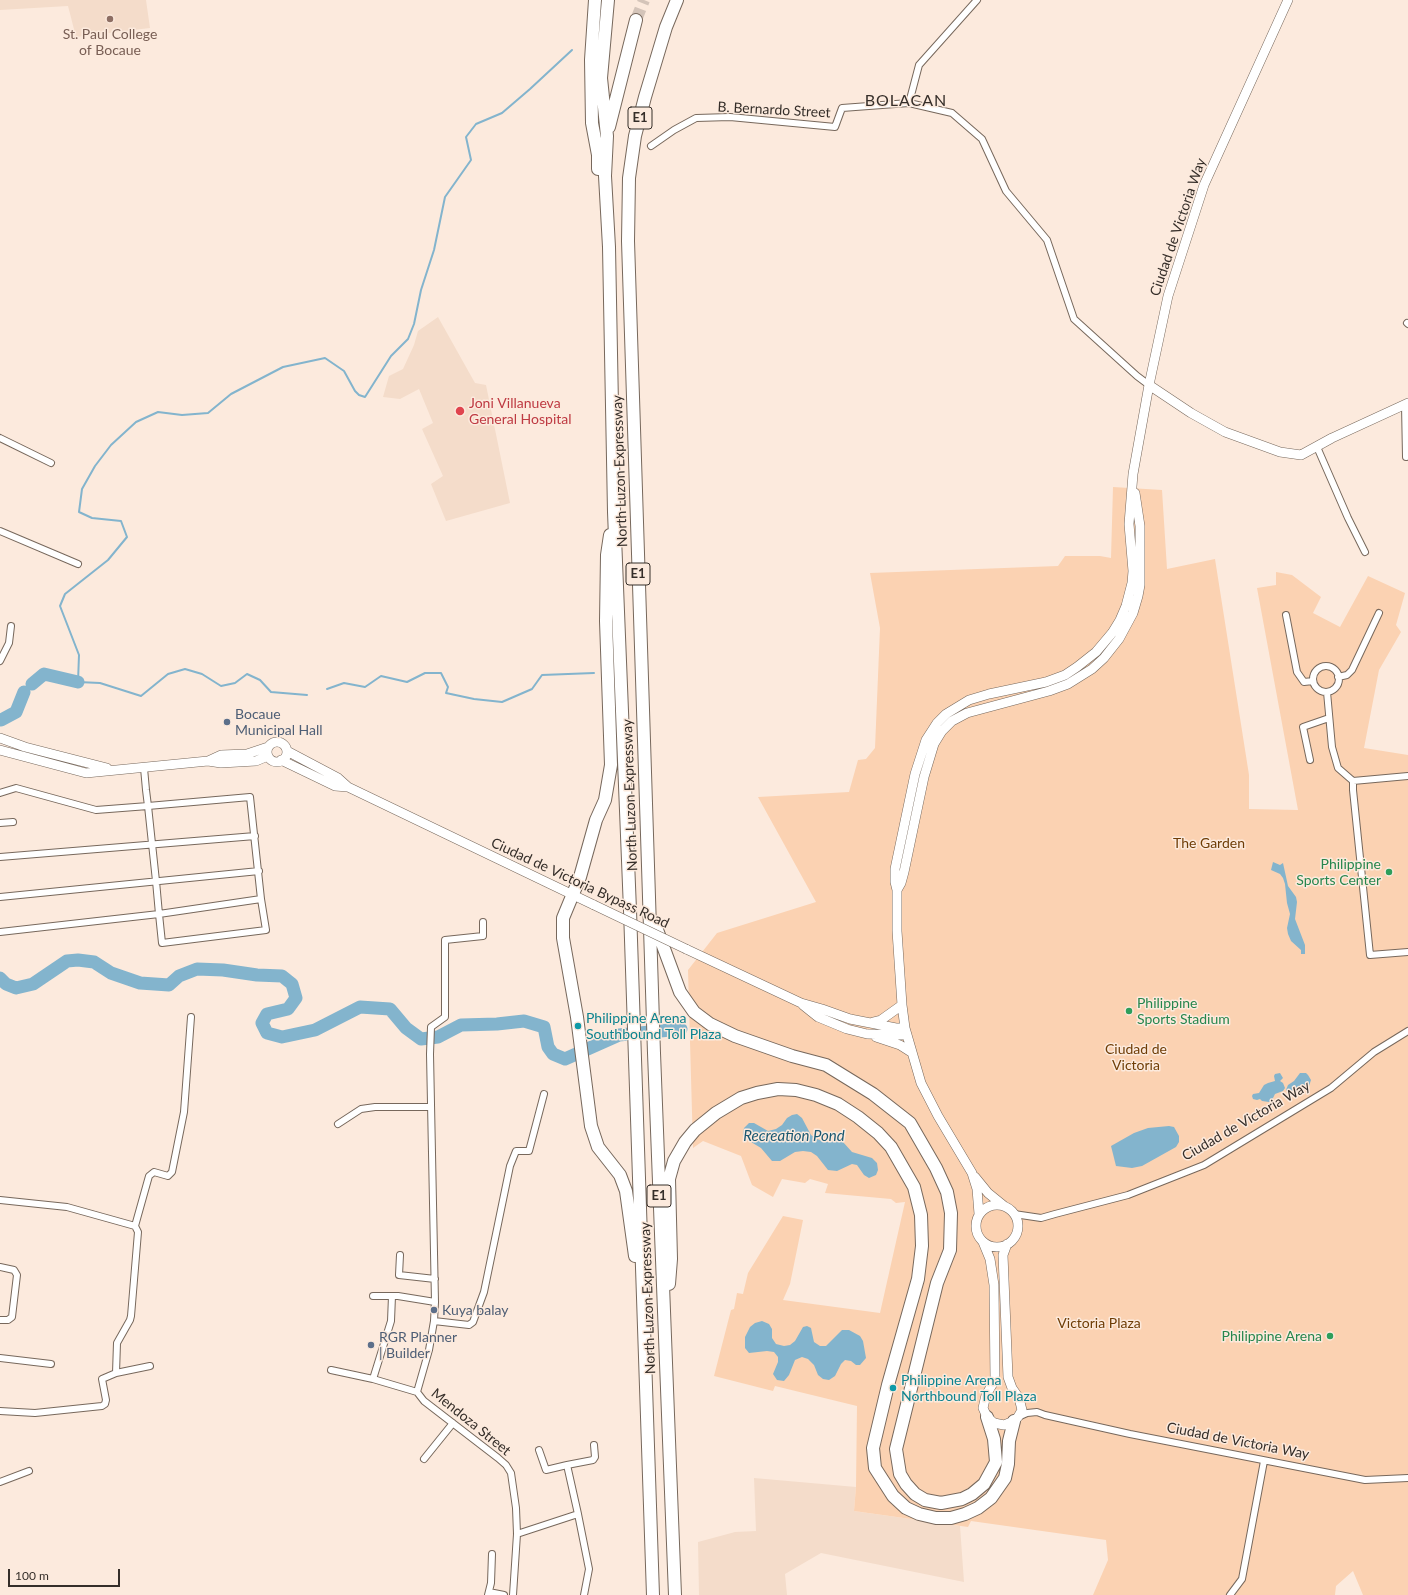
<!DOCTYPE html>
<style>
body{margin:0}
#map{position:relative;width:1408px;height:1595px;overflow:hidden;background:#fceadd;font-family:Lato,sans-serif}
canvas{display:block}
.scale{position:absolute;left:8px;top:1569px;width:112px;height:18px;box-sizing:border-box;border:2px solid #352e29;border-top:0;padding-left:5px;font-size:12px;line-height:14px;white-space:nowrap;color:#352e29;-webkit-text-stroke:3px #fceadd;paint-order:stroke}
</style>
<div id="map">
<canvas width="1408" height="1595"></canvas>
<div class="scale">100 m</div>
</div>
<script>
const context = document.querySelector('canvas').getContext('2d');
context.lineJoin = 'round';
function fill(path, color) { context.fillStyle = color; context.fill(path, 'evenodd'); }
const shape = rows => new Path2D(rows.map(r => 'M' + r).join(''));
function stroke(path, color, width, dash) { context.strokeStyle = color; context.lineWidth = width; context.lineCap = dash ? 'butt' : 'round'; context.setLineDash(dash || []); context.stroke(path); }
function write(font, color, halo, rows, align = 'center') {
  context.font = font + ' Lato,sans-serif'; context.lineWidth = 3; context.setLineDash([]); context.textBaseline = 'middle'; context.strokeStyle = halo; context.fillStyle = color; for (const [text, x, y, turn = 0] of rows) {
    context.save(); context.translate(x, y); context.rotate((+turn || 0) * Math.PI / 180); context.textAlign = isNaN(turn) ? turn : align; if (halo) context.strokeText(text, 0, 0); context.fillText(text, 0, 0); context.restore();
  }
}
const built = shape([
 [0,0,146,0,150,28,76,37,68,6,0,10],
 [438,317,475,383,486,385,510,503,446,521,431,484,443,476,422,429,433,423,419,389,400,399,383,397,389,376,403,369,414,345,418,331],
 [754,1478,856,1487,854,1511,960,1526,964,1582,821,1553,785,1574,787,1595,699,1595,698,1542,735,1532,756,1531]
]);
const green = shape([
 [1113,487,1162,490,1167,569,1215,559,1249,775,1249,809,1298,810,1257,588,1276,585,1276,572,1292,575,1321,597,1313,613,1340,627,1368,576,1405,593,1396,625,1401,632,1379,670,1364,748,1408,755,1408,1595,1363,1595,1353,1571,1336,1586,1335,1595,1093,1595,1108,1560,1106,1540,971,1521,968,1527,854,1511,856,1487,857,1406,775,1386,773,1391,714,1376,731,1310,734,1309,737,1293,743,1294,748,1273,783,1216,803,1220,790,1284,783,1300,880,1313,905,1202,896,1203,891,1199,825,1193,828,1184,810,1179,805,1183,782,1179,773,1197,752,1185,741,1156,703,1141,693,1148,688,970,717,933,816,902,758,797,849,792,858,760,866,759,875,748,880,628,870,573,1058,566,1065,556,1100,556,1111,558]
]);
const water = shape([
 [1273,862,1280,865,1283,863,1288,886,1296,897,1297,902,1295,919,1305,945,1305,954,1301,954,1301,950,1291,941,1288,934,1287,928,1290,914,1287,903,1285,884,1283,878,1280,874,1271,870],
 [1280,1073,1283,1078,1280,1081,1283,1083,1285,1088,1283,1091,1275,1094,1272,1100,1269,1102,1262,1101,1260,1099,1257,1100,1253,1099,1252,1096,1253,1094,1259,1093,1264,1085,1268,1083,1275,1081,1274,1076,1275,1074],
 [1300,1073,1306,1073,1308,1075,1311,1080,1309,1086,1301,1089,1294,1095,1291,1096,1286,1090,1288,1085,1294,1081],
 [797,1114,802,1118,811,1135,817,1139,826,1142,839,1141,843,1142,852,1152,872,1158,877,1163,878,1170,876,1175,869,1178,864,1175,857,1165,852,1164,837,1171,828,1170,817,1156,811,1152,803,1151,795,1152,780,1161,772,1161,761,1148,746,1139,743,1135,744,1128,749,1123,754,1123,768,1131,776,1129,782,1125,787,1118,792,1115],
 [1169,1126,1174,1127,1179,1136,1179,1142,1176,1147,1142,1166,1132,1168,1116,1166,1111,1146,1134,1133,1148,1128],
 [762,1321,769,1324,772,1329,772,1338,776,1344,784,1346,790,1345,795,1341,803,1327,807,1326,811,1328,814,1342,820,1346,826,1346,842,1330,849,1330,860,1336,863,1341,866,1358,860,1365,856,1365,851,1361,845,1360,841,1364,835,1376,829,1380,823,1379,818,1375,814,1365,808,1359,802,1357,795,1360,789,1375,784,1381,777,1380,773,1374,778,1362,778,1357,774,1352,767,1351,749,1353,745,1348,745,1337,750,1327,755,1323]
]);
const stream = shape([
 [327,689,344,683,365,687,381,676,407,682,425,673,441,673,448,687,446,693,474,699,502,702,532,689,542,675,594,673],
 [307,695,271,692,260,680,247,674,235,683,221,686,202,674,185,669,168,674,141,696,100,683,78,682,79,655,60,606,65,594,108,560,127,537,121,521,92,518,79,512,82,489,95,466,111,445,136,422,158,412,182,415,208,413,231,394,283,367,325,358,344,371,355,391,359,395,365,397,391,356,408,339,414,324,421,290,434,250,445,197,471,160,466,137,476,124,502,113,530,89,572,50]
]);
const river = shape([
 [32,684,44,674,78,682],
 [1,720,16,712,24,692],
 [0,978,6,984,16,988,33,984,67,961,78,960,94,962,111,973,140,983,169,985,179,976,197,969,223,970,257,975,282,976,292,984,296,998,288,1009,267,1014,262,1023,267,1033,282,1037,315,1030,360,1007,390,1009,406,1028,421,1039,438,1037,461,1025,497,1024,524,1021,544,1027,548,1047,553,1054,565,1059,619,1035,681,1029]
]);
const highwayTunnel = shape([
 [636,20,644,0]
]);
const street = shape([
 [909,103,919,65,977,0],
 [651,146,674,130,696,118,730,117,835,127,842,108,909,103,952,113,982,139,1006,191,1047,240,1074,319,1137,376,1149,385],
 [1407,323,1408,324],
 [1405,405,1406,457],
 [0,438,51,463],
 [1317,447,1348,518,1365,552],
 [0,531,78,564],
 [1286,615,1297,672,1304,682,1313,681],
 [0,661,9,643,11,626],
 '1313 679a13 13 0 1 1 26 0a13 13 0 1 1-26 0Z',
 [1338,677,1347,675,1352,670,1379,613],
 [1327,692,1332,747,1338,768,1353,781],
 [1310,760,1303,727,1329,718],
 [1408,776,1353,781,1353,790,1370,955,1408,952],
 [0,793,16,788,96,810,148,806,250,797,261,899,266,930,162,943,159,914,156,881,148,806,146,790,144,768],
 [0,823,13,822],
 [0,857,255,836],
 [0,897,259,871],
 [483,922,483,936,445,940,445,1017,431,1027,430,1054,435,1302,434,1321,429,1350,417,1392,424,1401,498,1458,506,1465,511,1473,516,1508,517,1534,513,1595],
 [0,932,159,914,261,899],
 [338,1124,361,1109,375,1107,431,1107],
 [0,1200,67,1207,135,1226],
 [1014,1214,1041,1218,1055,1214,1128,1195,1204,1165,1331,1088,1374,1052,1408,1031],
 [400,1255,399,1275,435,1279],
 [0,1267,14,1270,17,1275,12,1317,8,1320,0,1320],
 [373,1296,398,1296,435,1302],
 [392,1296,391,1321,373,1379,417,1392],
 [434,1321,469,1325,473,1322,484,1292,510,1166,516,1151,529,1151,544,1094],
 [0,1358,51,1364],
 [331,1370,373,1379],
 [116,1373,150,1366],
 [0,1411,35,1413,102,1406,105,1404,106,1400,102,1379,116,1373,117,1343,130,1320,131,1316,138,1232,135,1226,149,1176,154,1172,168,1176,172,1172,184,1112,191,1017],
 [1018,1417,1027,1413,1037,1412,1045,1415,1130,1434,1365,1480,1408,1478],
 [539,1450,546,1470,567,1465,578,1514],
 [424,1459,453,1423],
 [567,1465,593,1460,595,1457,594,1445],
 [0,1482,29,1471],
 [517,1534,578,1514,589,1569,584,1595],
 [489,1592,504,1595],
 [488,1595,491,1583,492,1554],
 [1230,1595,1242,1579,1264,1461]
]);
const secondary = shape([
 [1149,385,1191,413,1225,432,1280,452,1301,455,1332,438,1408,403],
 [0,738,25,747,107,768],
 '267 752a10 10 0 1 1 20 0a10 10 0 1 1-20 0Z',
 [0,750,86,773,208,761,221,763,256,761,268,756],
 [287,751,338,778,348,787,594,905],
 [281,760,335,786,348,787],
 [208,761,221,755,247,754,268,747],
 [897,890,901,883,904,872,924,777,934,744,942,731,952,721,967,713,1049,691,1068,684,1092,669,1104,658,1119,639,1133,613,1138,596,1140,585,1140,526,1135,493],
 [686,949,801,1003,822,1009,850,1019,896,1028,905,1028],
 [803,1005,818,1017,847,1029,867,1034,907,1035],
 [873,1022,881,1020,902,1005],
 [876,1037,900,1045,911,1052],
 [975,1177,988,1193,1004,1206],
 '976 1226a21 21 0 1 1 42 0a21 21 0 1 1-42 0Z',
 [979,1214,977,1189,972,1173,938,1116,921,1083,905,1028,902,1005,897,931,897,890,895,882,895,869,915,774,926,740,937,723,946,714,969,700,989,694,1046,682,1065,675,1077,667,1096,652,1112,633,1120,620,1126,606,1132,583,1133,571,1129,524,1133,474,1149,385,1168,296,1204,185,1288,0],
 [983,1242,990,1259,994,1285,995,1380,986,1395,983,1408,987,1417,994,1423,1004,1425,1014,1421,1018,1417,1022,1410,1019,1398,1012,1388,1008,1377,1003,1255,1007,1244]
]);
const highway = shape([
 [595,0,591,60,592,123,598,155,598,169],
 [608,0,601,78,607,136,605,176,609,247,614,512,630,910,653,1595],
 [609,127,636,20],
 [610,535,607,555,606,621,611,765,605,800,596,820,580,877,563,918,563,938,577,1017,591,1126,598,1147,620,1175,626,1191,635,1256],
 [656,927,680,992,694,1012,710,1024,735,1036,792,1056,826,1065,873,1094,910,1123,936,1168,947,1192,951,1213,950,1250,937,1283,896,1449,900,1474,906,1484,915,1494,925,1500,941,1503,962,1499,972,1494,984,1484,996,1462,994,1439,987,1417],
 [669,1284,671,1259,669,1179,674,1161,685,1142,695,1130,716,1113,741,1098,757,1093,778,1089,796,1090,816,1095,838,1104,858,1117,878,1133,891,1147,914,1187,921,1215,922,1246,918,1279,888,1385,873,1448,875,1468,893,1496,906,1508,919,1514,936,1518,951,1518,965,1514,978,1508,991,1498,1005,1478,1008,1464,1009,1441,1014,1421],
 [675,1595,654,1053,628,241,629,178,635,136,645,97,666,27,677,0]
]);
const secondaryBridge = shape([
 [594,905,686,949]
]);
const markers = [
 [110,19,4,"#8d6e63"],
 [460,411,5,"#e0444e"],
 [227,722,4,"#5c6f8a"],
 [1389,872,4,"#2e9e5b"],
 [1129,1011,4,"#2e9e5b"],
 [578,1026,4,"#0f9aa8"],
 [434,1310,4,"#5c6f8a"],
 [1330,1336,4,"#2e9e5b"],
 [371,1345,4,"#5c6f8a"],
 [893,1388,4,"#0f9aa8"]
];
const shields = [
 [640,118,24],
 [638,574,24],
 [659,1196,24]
];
const shieldNames = [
 ["E1",640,118],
 ["E1",638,574],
 ["E1",659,1196]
];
const educationNames = [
 ["St. Paul College",110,34],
 ["of Bocaue",110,50]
];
const streetNames = [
 ["B. Bernardo Street",774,110,3],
 ["Ciudad de Victoria Way",1178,227,-71],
 ["North Luzon Expressway",620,471,-92],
 ["North Luzon Expressway",630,795,-92],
 ["Ciudad de Victoria Bypass Road",580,883,25],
 ["Ciudad de Victoria Way",1246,1121,-30],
 ["North Luzon Expressway",648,1298,-92],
 ["Mendoza Street",471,1422,39],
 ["Ciudad de Victoria Way",1238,1441,11]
];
const healthNames = [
 ["Joni Villanueva",469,403],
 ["General Hospital",469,419]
];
const serviceNames = [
 ["Bocaue",235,714],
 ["Municipal Hall",235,730],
 ["Kuya balay",442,1310],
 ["RGR Planner",379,1337],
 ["| Builder",379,1353]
];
const parkNames = [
 ["The Garden",1209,843],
 ["Ciudad de",1136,1049],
 ["Victoria",1136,1065],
 ["Victoria Plaza",1099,1323]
];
const leisureNames = [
 ["Philippine",1381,864],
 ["Sports Center",1381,880],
 ["Philippine",1137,1003,"left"],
 ["Sports Stadium",1137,1019,"left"],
 ["Philippine Arena",1322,1336]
];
const cultureNames = [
 ["Philippine Arena",586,1018],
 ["Southbound Toll Plaza",586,1034],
 ["Philippine Arena",901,1380],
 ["Northbound Toll Plaza",901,1396]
];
const waterNames = [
 ["Recreation Pond",794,1136]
];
const quarterNames = [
 ["BOLACAN",906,101]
];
fill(built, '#f4dcca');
fill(green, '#fbd2b2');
fill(water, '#83b4cd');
stroke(stream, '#83b4cd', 2);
stroke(river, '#83b4cd', 13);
stroke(highwayTunnel, '#d4c4b9', 12, [12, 6]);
stroke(street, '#77685c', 8);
stroke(secondary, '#77685c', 10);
stroke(highway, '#77685c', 14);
stroke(street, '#fff', 6);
stroke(secondary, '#fff', 9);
stroke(highway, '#fff', 12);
stroke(secondaryBridge, '#77685c', 10, []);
stroke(secondaryBridge, '#fff', 9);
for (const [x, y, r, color] of markers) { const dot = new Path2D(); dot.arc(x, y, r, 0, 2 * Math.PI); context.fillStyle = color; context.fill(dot); stroke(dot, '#fceadd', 1.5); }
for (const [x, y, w] of shields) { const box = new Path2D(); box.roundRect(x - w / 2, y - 11, w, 22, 3); context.fillStyle = '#fceadd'; context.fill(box); stroke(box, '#352e29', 1); }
write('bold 13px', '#352e29', null, shieldNames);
write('14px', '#785e54', '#fceadd', educationNames);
write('14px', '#352e29', '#fceadd', streetNames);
write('14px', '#be3a42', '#fceadd', healthNames, 'left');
write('14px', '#4e5e75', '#fceadd', serviceNames, 'left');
write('14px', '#6f3d06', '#fceadd', parkNames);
write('14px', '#27864d', '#fceadd', leisureNames, 'right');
write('14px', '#0d838f', '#fceadd', cultureNames, 'left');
write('italic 15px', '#195771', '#fceadd', waterNames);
context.letterSpacing = '1px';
write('16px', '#352e29', '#fceadd', quarterNames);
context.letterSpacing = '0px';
</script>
